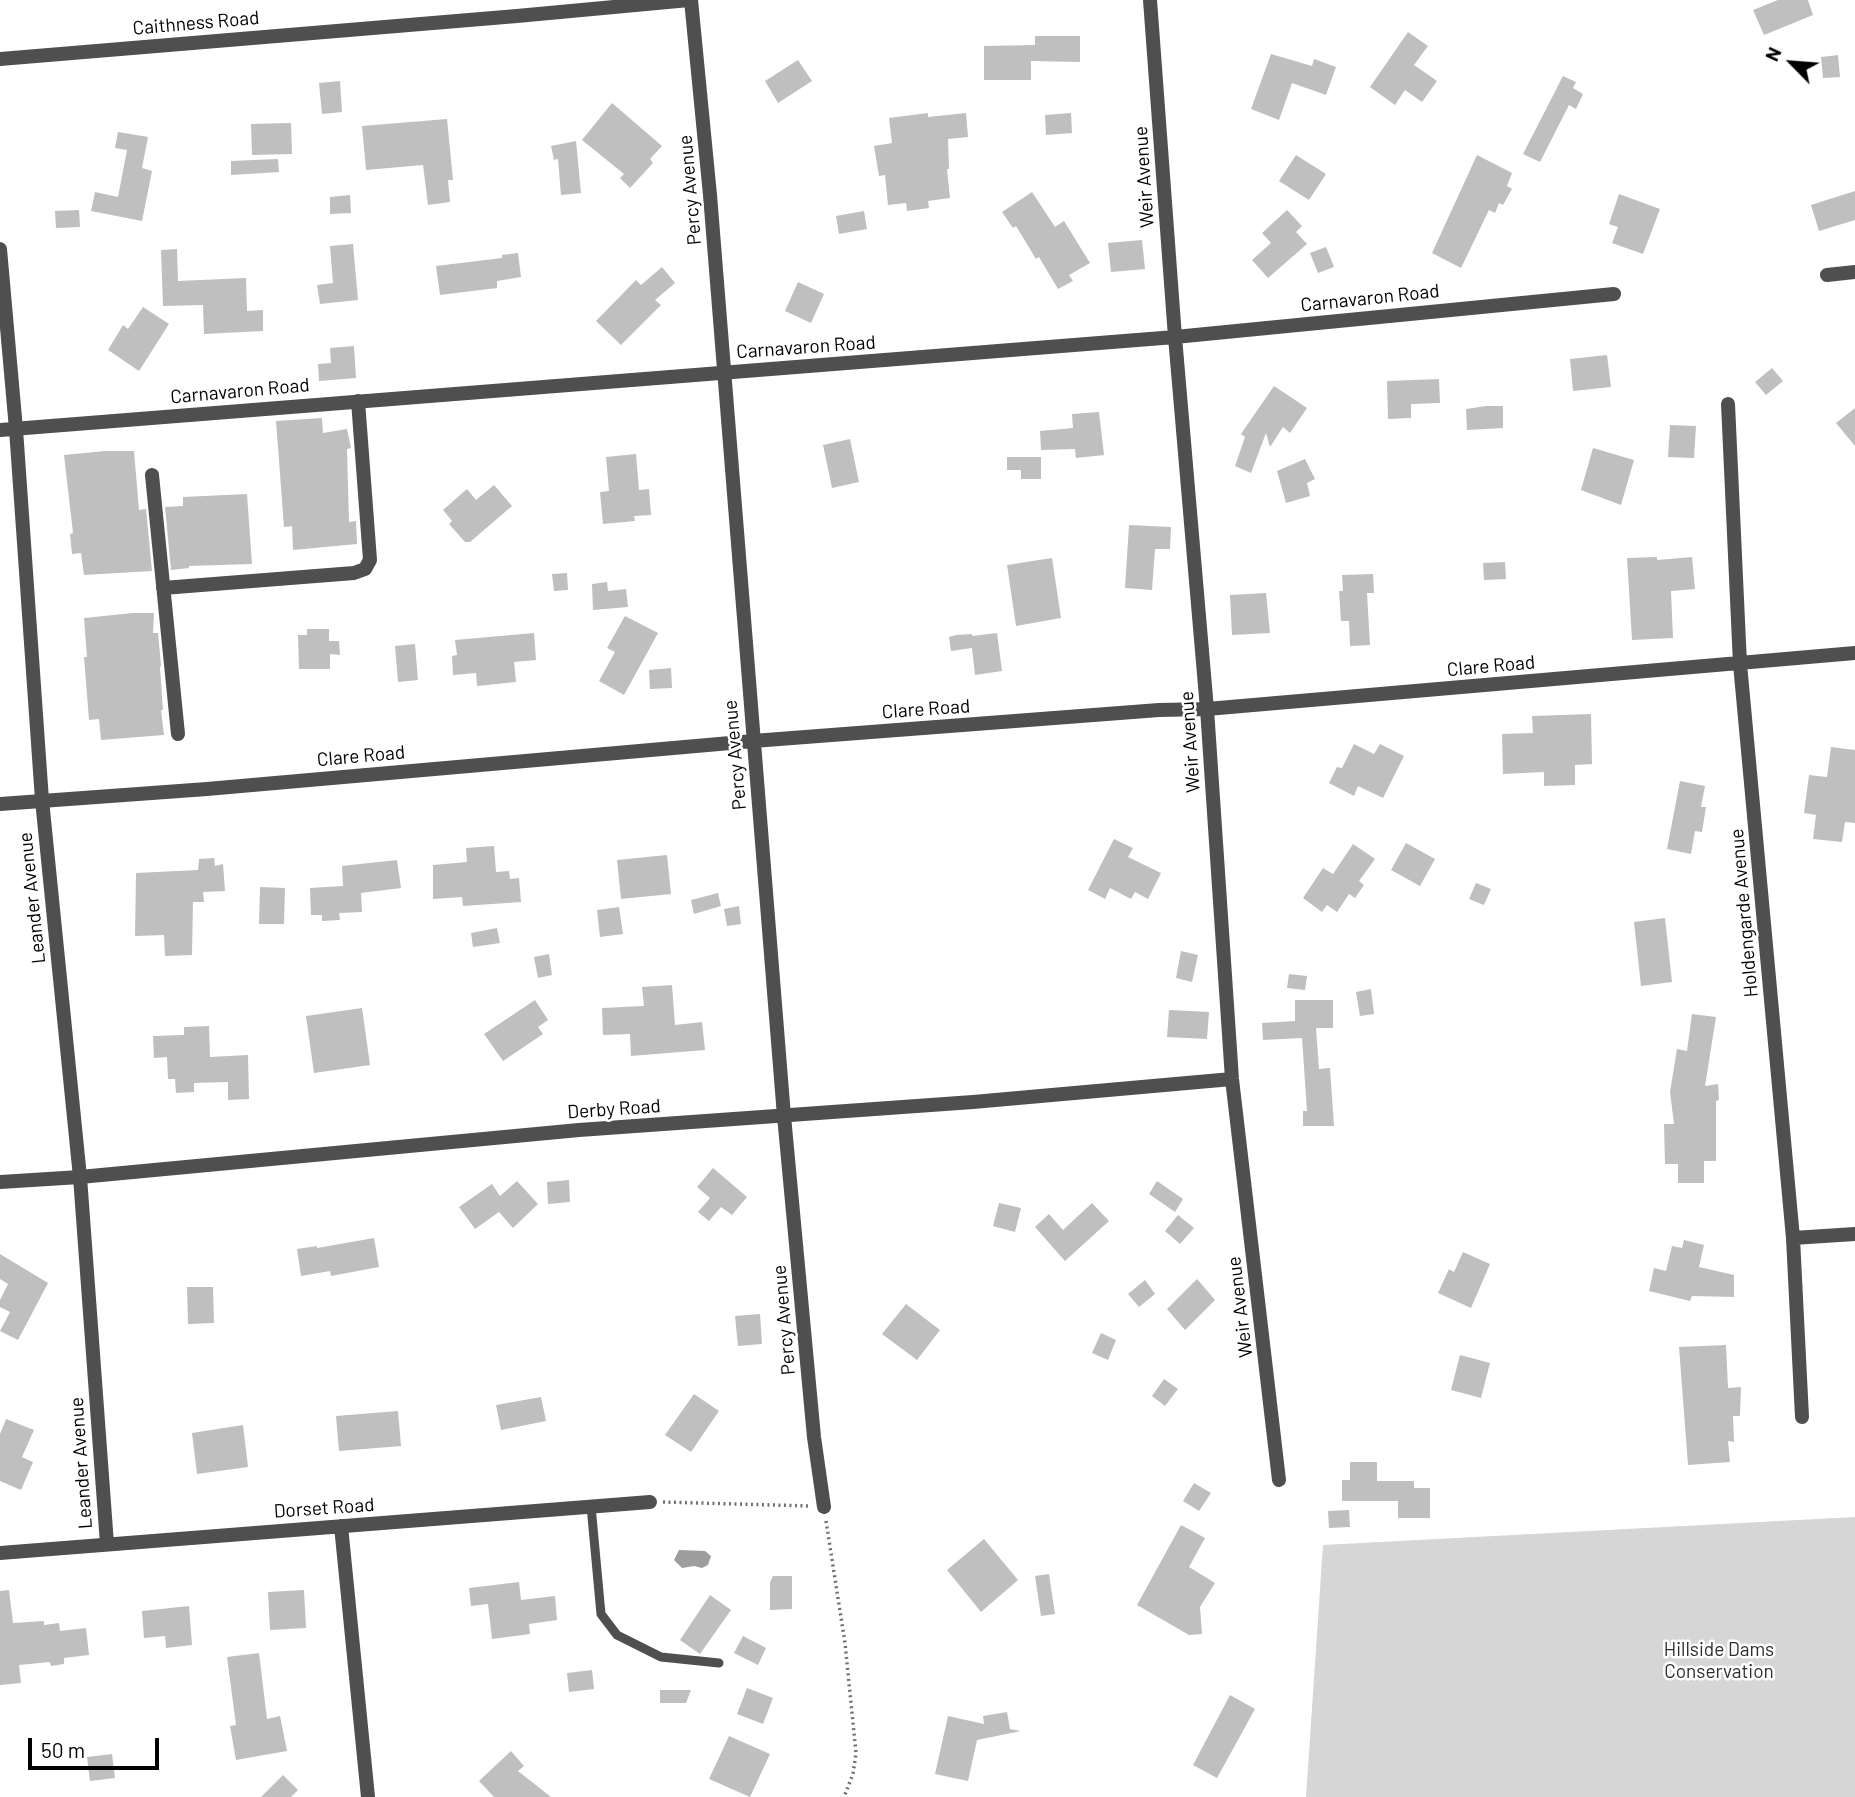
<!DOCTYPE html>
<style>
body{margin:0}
#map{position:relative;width:1855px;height:1797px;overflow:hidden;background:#fff;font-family:Barlow,sans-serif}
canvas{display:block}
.north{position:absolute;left:1757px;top:28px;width:70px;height:70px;-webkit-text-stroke:5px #fff;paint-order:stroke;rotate:295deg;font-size:19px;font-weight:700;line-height:28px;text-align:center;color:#000}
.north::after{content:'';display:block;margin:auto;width:24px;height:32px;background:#000;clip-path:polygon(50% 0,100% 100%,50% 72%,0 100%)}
.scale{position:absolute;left:28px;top:1738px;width:131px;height:32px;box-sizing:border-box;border:4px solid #000;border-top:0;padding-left:9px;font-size:21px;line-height:24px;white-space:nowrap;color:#000;-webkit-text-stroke:5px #fff;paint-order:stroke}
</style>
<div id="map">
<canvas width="1855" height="1797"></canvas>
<div class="north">N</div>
<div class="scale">50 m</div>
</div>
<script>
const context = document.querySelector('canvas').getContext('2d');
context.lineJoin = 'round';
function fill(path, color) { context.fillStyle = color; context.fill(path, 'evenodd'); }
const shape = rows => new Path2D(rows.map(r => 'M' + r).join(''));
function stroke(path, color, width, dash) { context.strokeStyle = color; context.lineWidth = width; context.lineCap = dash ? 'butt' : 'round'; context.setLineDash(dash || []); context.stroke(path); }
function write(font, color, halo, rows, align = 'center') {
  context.font = font + ' Barlow,sans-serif'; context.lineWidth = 5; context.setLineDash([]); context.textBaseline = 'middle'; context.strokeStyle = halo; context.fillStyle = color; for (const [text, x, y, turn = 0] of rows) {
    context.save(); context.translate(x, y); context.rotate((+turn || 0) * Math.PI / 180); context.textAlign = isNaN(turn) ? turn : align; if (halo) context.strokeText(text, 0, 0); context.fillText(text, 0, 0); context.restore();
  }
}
const green = shape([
 [1855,1517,1855,1797,1306,1797,1323,1545]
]);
const water = shape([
 [679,1550,705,1551,711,1556,708,1565,702,1568,694,1566,682,1568,674,1560]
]);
const building = shape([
 [1778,0,1808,0,1813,15,1764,35,1753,10],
 [1408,32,1428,46,1414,65,1437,81,1422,102,1405,90,1395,105,1370,87],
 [1035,36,1080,36,1080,62,1031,61,1031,80,984,80,984,46,1035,45],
 [1271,54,1312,66,1314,59,1336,67,1326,95,1292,83,1279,120,1251,109],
 [1838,55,1840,77,1823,78,1821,57],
 [798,60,812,81,778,103,765,81],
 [1563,76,1576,82,1573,88,1583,94,1576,109,1569,105,1540,162,1523,154],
 [340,81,342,112,322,114,319,83],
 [612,103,662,146,650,159,653,163,630,188,620,178,624,174,582,140],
 [928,113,928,117,966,113,968,137,948,139,949,169,947,169,950,198,928,201,929,208,907,211,906,203,888,205,885,175,879,176,874,146,892,143,889,118],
 [1071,113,1072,133,1046,135,1045,115],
 [447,119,453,180,448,180,450,202,428,205,423,165,366,170,362,126],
 [291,123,292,154,252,155,251,124],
 [118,132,148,137,142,168,152,171,142,221,91,211,95,192,118,197,127,150,115,148],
 [576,141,581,193,561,195,558,159,554,160,551,146],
 [1296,155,1326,174,1309,200,1279,181],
 [1477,155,1512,173,1507,186,1512,189,1503,205,1499,203,1495,213,1489,210,1461,268,1432,253],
 [278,159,279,172,231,175,231,161],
 [1855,191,1855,220,1819,231,1811,205],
 [1032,192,1055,227,1064,221,1090,263,1069,275,1073,281,1058,289,1039,257,1036,259,1016,226,1013,228,1002,212],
 [1619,194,1660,209,1643,254,1612,243,1618,227,1609,224],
 [350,195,351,213,330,214,330,197],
 [79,210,80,227,56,228,55,211],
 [1287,210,1302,226,1296,232,1307,244,1268,278,1252,260,1271,243,1262,233],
 [864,211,867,229,839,234,836,216],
 [1142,240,1145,269,1111,272,1108,243],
 [353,244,358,300,320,304,317,285,333,283,330,246],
 [1326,247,1334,267,1318,273,1310,253],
 [177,249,178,281,246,278,247,311,263,310,263,331,204,334,203,305,163,306,161,250],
 [518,253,521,277,497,281,497,288,440,295,436,266,502,258,502,255],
 [662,267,675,283,655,300,661,305,621,345,596,321,636,280,641,285],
 [798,282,824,294,811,323,785,311],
 [143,307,169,324,139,371,108,350,123,325,128,329],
 [354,346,356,378,319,381,318,364,331,363,330,348],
 [1607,355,1611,387,1573,391,1570,359],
 [1772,368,1783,381,1766,395,1755,382],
 [1439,379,1440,403,1411,404,1411,418,1388,419,1387,381],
 [1274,386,1307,408,1290,433,1283,427,1270,447,1266,433,1251,473,1235,466,1245,437,1241,434],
 [1486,406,1503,406,1503,428,1467,430,1466,409],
 [1855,408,1855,446,1836,423],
 [1099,412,1104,455,1076,458,1075,449,1041,450,1040,431,1073,428,1072,414],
 [322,418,323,433,347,429,351,448,347,449,349,522,356,521,357,544,293,550,292,526,284,527,276,421],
 [1670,425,1696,426,1694,458,1668,457],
 [850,439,859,482,832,488,823,445],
 [1593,448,1634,460,1621,505,1581,490],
 [105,451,134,451,139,510,146,509,152,571,84,575,81,553,72,554,70,534,73,533,64,455],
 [636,454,639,490,649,489,651,515,634,516,635,521,603,524,600,492,609,491,606,457],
 [1007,457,1041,457,1041,479,1021,479,1021,470,1007,470],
 [1305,459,1315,479,1307,483,1310,496,1286,503,1277,471],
 [494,485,512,506,470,542,465,542,449,524,452,521,443,510,467,489,476,500],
 [247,494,252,564,189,566,189,568,171,570,165,507,183,506,183,497],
 [1129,525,1171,527,1170,549,1155,549,1152,590,1125,588],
 [1657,557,1657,560,1692,557,1695,589,1671,591,1673,638,1632,640,1627,558],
 [1052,558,1061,618,1016,626,1007,565],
 [1505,562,1506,579,1484,580,1483,563],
 [567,573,568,590,554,591,552,574],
 [1373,574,1374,593,1367,593,1370,645,1350,646,1349,621,1341,621,1339,591,1343,591,1342,575],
 [607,582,608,591,626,589,628,607,593,610,592,584],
 [1266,593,1270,633,1232,635,1230,595],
 [133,613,154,613,153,633,158,633,161,665,160,668,163,710,161,710,164,735,101,740,99,719,89,720,84,657,87,657,84,618],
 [625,616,658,633,624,695,599,681,615,652,607,648],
 [307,629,329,629,329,641,339,641,340,655,330,654,330,669,299,669,298,635,307,635],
 [534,633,536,660,514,662,516,682,477,686,476,673,453,675,452,656,457,655,455,640],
 [997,633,1002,671,975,675,972,648,951,651,949,637,956,635,972,634,972,636],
 [415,644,418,680,398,682,395,646],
 [671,668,672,688,650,689,649,670],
 [1591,714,1592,764,1575,765,1575,785,1544,786,1544,772,1503,774,1502,734,1533,733,1532,716],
 [1354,744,1374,754,1380,744,1404,756,1383,798,1358,786,1354,796,1329,783,1337,767,1342,768],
 [1831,747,1855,750,1855,823,1845,822,1842,842,1813,839,1816,815,1804,813,1809,775,1827,777],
 [1680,781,1705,786,1701,807,1706,807,1702,832,1695,831,1691,854,1667,849],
 [1114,839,1133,848,1128,857,1161,873,1148,899,1135,892,1131,899,1110,888,1105,899,1088,890],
 [1406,843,1435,859,1420,886,1391,870],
 [1353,844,1375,859,1359,881,1364,885,1355,898,1349,894,1337,912,1327,905,1322,912,1303,898,1323,868,1333,874],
 [494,846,496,872,509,871,510,879,519,878,521,902,463,906,462,897,433,899,433,865,467,862,466,848],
 [667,855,671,894,621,899,617,860],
 [214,858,215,866,223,864,225,891,203,892,204,902,193,902,192,955,165,956,164,935,135,936,136,873,198,870,199,859],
 [397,860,401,888,361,893,362,912,339,913,340,920,322,921,322,915,311,915,310,888,343,886,342,866],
 [1476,883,1491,889,1484,905,1469,899],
 [260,887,285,888,284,924,259,924],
 [718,893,721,906,694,914,691,900],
 [739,906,741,924,727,926,724,909],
 [619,907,623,934,600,937,597,910],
 [1665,918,1672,982,1641,986,1634,922],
 [497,928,500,943,473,947,471,933],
 [1181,951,1198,955,1192,982,1176,978],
 [549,954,552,975,538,978,534,957],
 [1289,974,1307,976,1305,990,1287,988],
 [672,985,675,1025,702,1022,705,1050,631,1056,630,1034,603,1035,602,1008,644,1006,642,987],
 [1371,989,1374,1014,1360,1016,1356,992],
 [535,1000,548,1020,538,1027,543,1034,503,1061,484,1034],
 [1295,1000,1333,1000,1333,1028,1316,1028,1319,1069,1330,1068,1334,1126,1303,1126,1303,1111,1307,1111,1302,1038,1263,1040,1262,1023,1295,1021],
 [362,1008,370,1065,314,1073,306,1016],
 [1169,1010,1209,1012,1207,1039,1167,1037],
 [1692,1014,1716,1017,1705,1086,1718,1084,1719,1100,1716,1101,1716,1161,1704,1161,1704,1183,1678,1183,1678,1164,1665,1164,1664,1124,1674,1124,1670,1092,1677,1049,1687,1051],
 [209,1026,210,1057,248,1055,249,1099,228,1100,228,1082,194,1083,194,1092,176,1093,175,1079,168,1079,167,1057,154,1058,153,1036,184,1035,184,1027],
 [713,1168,747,1197,732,1215,721,1207,709,1221,698,1212,710,1198,697,1187],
 [569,1180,570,1202,548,1204,547,1182],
 [517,1181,538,1204,513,1228,499,1212,475,1229,459,1207,492,1184,500,1196],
 [1157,1181,1183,1199,1175,1212,1149,1194],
 [999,1203,1021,1208,1015,1232,993,1226],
 [1092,1203,1109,1221,1065,1261,1035,1227,1049,1214,1063,1230],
 [1178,1215,1194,1228,1180,1244,1165,1231],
 [374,1238,379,1267,331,1276,330,1271,301,1276,297,1249,317,1246,317,1248],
 [1684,1240,1704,1245,1699,1267,1734,1275,1734,1297,1692,1296,1690,1301,1649,1291,1654,1268,1666,1271,1672,1246,1682,1248],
 [1463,1252,1490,1264,1471,1308,1438,1293,1449,1269,1454,1272],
 [0,1254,48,1283,18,1340,0,1331,10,1312,0,1307,0,1300,8,1284,0,1279],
 [1197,1279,1215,1300,1185,1330,1167,1309],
 [1145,1280,1155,1294,1139,1307,1128,1294],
 [187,1287,213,1287,214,1323,188,1324],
 [906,1304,940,1330,917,1360,882,1334],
 [760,1314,762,1344,738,1346,735,1316],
 [1101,1333,1116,1340,1108,1360,1092,1353],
 [1726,1345,1728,1388,1741,1387,1740,1416,1733,1416,1734,1442,1728,1441,1730,1462,1688,1465,1679,1347],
 [1460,1355,1490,1363,1481,1398,1451,1390],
 [1164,1379,1178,1389,1165,1406,1152,1396],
 [694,1394,719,1411,691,1452,665,1435],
 [541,1397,546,1421,501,1430,496,1405],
 [398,1411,401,1446,339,1451,336,1416],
 [6,1419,34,1430,22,1457,33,1462,21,1490,0,1481,0,1434],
 [243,1425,248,1467,197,1474,192,1433],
 [1350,1462,1377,1462,1377,1481,1414,1481,1414,1488,1430,1488,1430,1518,1398,1518,1398,1501,1342,1501,1342,1480,1350,1480],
 [1194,1483,1211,1493,1199,1511,1183,1501],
 [1349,1510,1350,1527,1329,1528,1328,1511],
 [1181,1525,1205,1538,1189,1567,1215,1583,1200,1607,1202,1634,1189,1635,1137,1605],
 [984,1539,1018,1580,981,1612,947,1570],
 [1049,1574,1055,1614,1041,1616,1035,1576],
 [773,1576,792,1576,792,1609,770,1610,770,1582],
 [519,1582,521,1600,555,1596,557,1620,529,1624,530,1634,492,1639,488,1604,471,1606,469,1588],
 [9,1590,13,1623,44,1621,44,1625,59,1623,60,1631,86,1628,89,1655,64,1658,64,1664,51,1666,50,1662,19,1665,21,1683,0,1685,0,1591],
 [304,1590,306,1628,270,1630,268,1592],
 [710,1595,731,1610,700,1654,680,1640],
 [189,1606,192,1645,166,1648,165,1636,144,1638,142,1611],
 [743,1636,766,1648,758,1665,734,1653],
 [259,1653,267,1719,280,1716,287,1751,236,1760,230,1726,236,1725,227,1657],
 [592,1670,594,1689,569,1692,567,1673],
 [747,1688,773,1698,763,1724,737,1714],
 [660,1690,691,1690,686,1703,660,1703],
 [1230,1695,1255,1709,1217,1778,1193,1765],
 [1007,1712,1010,1729,1021,1731,977,1740,968,1781,935,1774,948,1716,984,1724,983,1716],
 [729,1736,770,1754,750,1797,709,1779],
 [511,1751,524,1766,518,1771,551,1797,494,1797,479,1781],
 [112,1754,115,1778,90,1781,87,1757],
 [283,1775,298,1790,291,1797,261,1797]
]);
const path = shape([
 [663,1502,809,1506],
 [826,1521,845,1643,856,1753,853,1774,844,1797]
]);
const service = shape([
 [591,1506,601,1614,617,1635,661,1657,719,1663]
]);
const minor = shape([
 [691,0,710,195,784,1116,814,1437,824,1507],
 [1150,0,1175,337,1207,709,1232,1079,1279,1480],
 [0,59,517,16,689,0],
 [0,249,16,429,42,800,80,1177,107,1544],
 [1827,275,1855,272],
 [1728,404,1740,664,1793,1238,1802,1417],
 [0,430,1175,337,1614,294],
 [152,475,178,734],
 [163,588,354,573,365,569,370,560,358,401],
 [0,804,207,789,753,741,1159,710,1207,709,1855,653],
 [0,1182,80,1177,579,1130,973,1102,1232,1079],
 [1793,1238,1855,1234],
 [341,1526,368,1797],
 [0,1553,650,1502]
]);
const streetNames = [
 ["Caithness Road",196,23,-5],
 ["Weir Avenue",1144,177,-94],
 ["Percy Avenue",690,190,-95],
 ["Carnavaron Road",1370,298,-6],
 ["Carnavaron Road",806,347,-4],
 ["Carnavaron Road",240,391,-5],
 ["Clare Road",1491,666,-5],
 ["Clare Road",926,709,-4],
 ["Weir Avenue",1190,742,-94],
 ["Percy Avenue",735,755,-95],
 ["Clare Road",361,756,-5],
 ["Leander Avenue",32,898,-96],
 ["Holdengarde Avenue",1744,913,-95],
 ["Derby Road",614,1109,-4],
 ["Weir Avenue",1240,1307,-97],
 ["Percy Avenue",784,1320,-95],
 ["Leander Avenue",81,1463,-94],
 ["Dorset Road",324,1508,-4]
];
const parkNames = [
 ["Hillside Dams",1719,1650],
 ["Conservation",1719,1672]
];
fill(green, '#d6d6d6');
fill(water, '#9d9d9d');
fill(building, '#bfbfbf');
stroke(path, '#717171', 3.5, [2, 3.5]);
stroke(service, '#4f4f4f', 9);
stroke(minor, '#4f4f4f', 14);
write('19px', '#000', '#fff', streetNames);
write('19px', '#2d2d2d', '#fff', parkNames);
</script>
